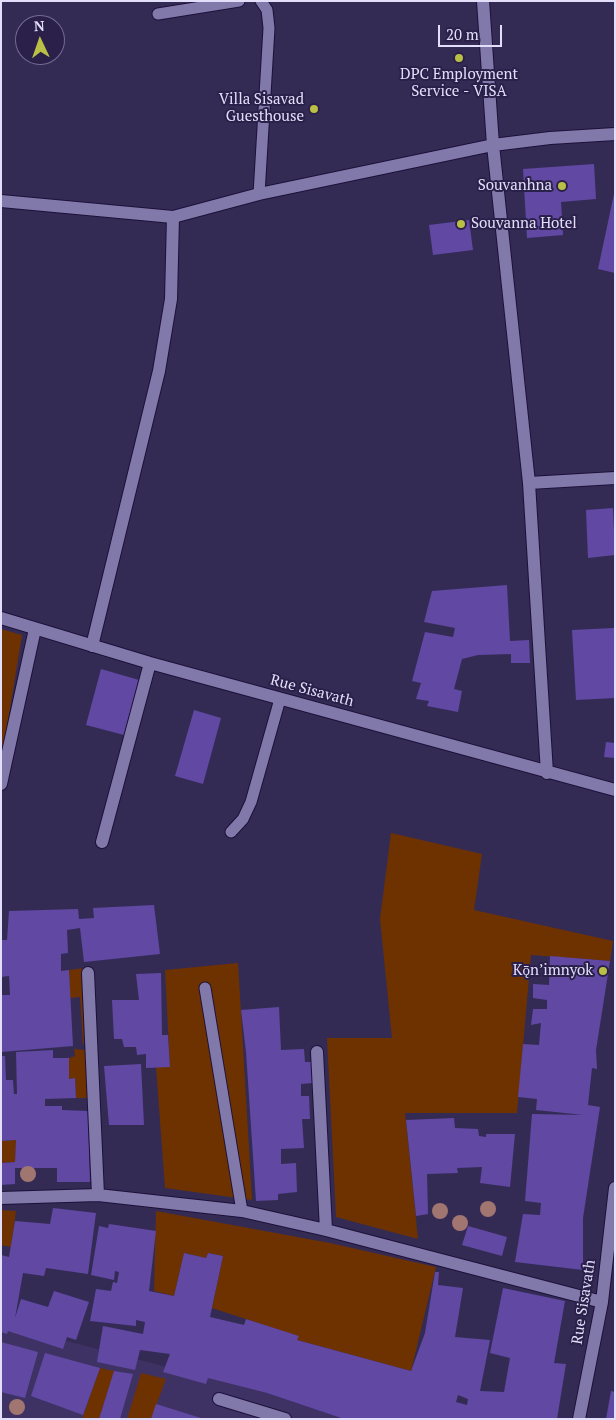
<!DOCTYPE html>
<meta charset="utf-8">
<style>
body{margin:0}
#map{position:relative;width:616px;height:1420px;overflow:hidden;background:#342b55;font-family:"PT Serif",serif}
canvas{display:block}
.frame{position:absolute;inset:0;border:2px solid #e3dffa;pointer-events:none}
.north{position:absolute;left:15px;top:15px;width:50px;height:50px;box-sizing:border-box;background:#2b204a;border:1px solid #756c90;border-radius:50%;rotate:357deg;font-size:14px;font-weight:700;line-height:20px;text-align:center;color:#e3dffa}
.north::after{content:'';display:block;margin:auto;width:18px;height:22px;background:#bac045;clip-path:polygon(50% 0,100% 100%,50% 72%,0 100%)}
.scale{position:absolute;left:438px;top:25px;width:64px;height:22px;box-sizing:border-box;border:2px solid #e3dffa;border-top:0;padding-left:6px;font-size:15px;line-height:18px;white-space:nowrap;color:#e3dffa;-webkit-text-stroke:4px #2b204a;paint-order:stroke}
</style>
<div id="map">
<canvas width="616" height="1420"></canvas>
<div class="frame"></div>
<div class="north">N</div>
<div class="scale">20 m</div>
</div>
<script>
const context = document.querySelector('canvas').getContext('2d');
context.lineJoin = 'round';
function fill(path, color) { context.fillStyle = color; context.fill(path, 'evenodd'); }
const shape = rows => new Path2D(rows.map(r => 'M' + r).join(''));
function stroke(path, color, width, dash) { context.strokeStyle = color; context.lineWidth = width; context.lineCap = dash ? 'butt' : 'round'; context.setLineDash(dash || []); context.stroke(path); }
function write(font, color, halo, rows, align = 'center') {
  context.font = font + ' "PT Serif",serif'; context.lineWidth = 4; context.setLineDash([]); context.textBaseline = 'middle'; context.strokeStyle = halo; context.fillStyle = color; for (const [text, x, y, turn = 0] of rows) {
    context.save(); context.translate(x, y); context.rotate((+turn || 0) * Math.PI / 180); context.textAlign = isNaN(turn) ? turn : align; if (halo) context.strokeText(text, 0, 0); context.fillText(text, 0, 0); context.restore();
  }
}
const built = shape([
 [1,1324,267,1393,344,1419,1,1419]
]);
const green = shape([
 [1,629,22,635,1,763],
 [391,833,482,854,474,910,613,941,610,961,531,955,517,1113,405,1113,418,1239,336,1217,327,1038,392,1038,380,919],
 [238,963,252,1200,165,1188,156,1067,170,1067,165,970],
 [85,968,87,1045,83,1044,80,997,70,998,69,970],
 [74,1049,87,1050,88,1098,76,1098,75,1078,69,1079,69,1058,75,1056],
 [16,1140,15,1162,1,1163,1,1141],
 [1,1210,16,1211,11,1247,1,1245],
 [156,1211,330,1243,436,1267,411,1371,297,1340,298,1336,212,1308,223,1256,208,1253,206,1258,184,1253,174,1296,154,1291],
 [100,1368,114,1371,99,1419,82,1419],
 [141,1373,166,1379,151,1419,127,1419]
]);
const building = shape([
 [594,164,596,199,561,202,563,235,527,238,523,169],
 [614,194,615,194,615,273,598,269],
 [469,220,473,250,433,255,429,225],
 [613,508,615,555,588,558,586,510],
 [507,585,510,641,529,640,530,663,511,663,511,654,478,655,462,659,454,689,462,691,458,712,427,706,429,701,416,699,421,683,412,681,425,632,453,637,455,628,424,622,432,591],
 [614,628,615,698,576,700,572,630],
 [101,669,139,680,124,735,86,725],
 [194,710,221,718,203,784,175,776],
 [606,742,615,743,615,758,604,757],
 [154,905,160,954,84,962,80,928,67,930,68,953,61,954,61,971,69,970,73,1046,1,1052,1,995,10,995,9,976,1,977,1,940,7,940,9,911,78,909,79,919,94,918,93,908],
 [550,956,610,961,596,1050,597,1069,592,1068,588,1105,600,1107,583,1218,583,1270,515,1262,523,1214,540,1215,541,1203,525,1201,532,1114,583,1115,536,1110,537,1099,518,1097,523,1044,539,1045,541,1023,531,1025,533,1009,547,1009,547,1000,533,998,533,984,549,985],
 [161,973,162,1035,168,1035,170,1067,146,1068,146,1054,137,1055,136,1047,124,1047,122,1039,114,1039,112,1000,139,1000,136,974],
 [279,1007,281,1050,304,1049,305,1062,312,1062,313,1083,301,1084,301,1096,309,1096,310,1119,302,1119,304,1148,281,1149,281,1164,296,1163,297,1192,278,1194,278,1200,256,1201,246,1052,241,1010],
 [53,1050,53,1058,69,1058,69,1079,75,1078,76,1098,45,1099,45,1106,62,1106,62,1110,88,1111,90,1182,57,1182,57,1168,15,1168,15,1184,1,1185,1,1163,15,1162,16,1140,1,1141,1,1056,5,1056,6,1080,13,1080,14,1094,17,1094,16,1052],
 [141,1064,144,1125,109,1125,104,1066],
 [454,1118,455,1128,478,1129,479,1136,486,1137,486,1134,515,1134,510,1187,480,1183,482,1167,457,1168,458,1173,427,1174,428,1214,416,1216,406,1120],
 [53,1208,96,1213,88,1274,46,1268,44,1276,23,1273,15,1318,21,1299,48,1307,54,1291,89,1302,76,1340,67,1337,63,1349,8,1331,7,1334,1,1332,1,1255,9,1257,15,1221,50,1224],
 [109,1224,156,1231,149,1291,174,1296,184,1253,206,1258,208,1253,223,1256,210,1317,244,1325,246,1319,299,1336,297,1340,411,1371,425,1333,435,1272,439,1272,438,1285,463,1288,455,1337,490,1340,480,1391,504,1392,510,1358,490,1353,503,1288,565,1301,554,1363,566,1364,557,1419,344,1419,267,1393,208,1378,206,1384,163,1372,170,1354,140,1350,135,1370,97,1362,103,1326,143,1334,145,1322,136,1320,136,1326,90,1321,96,1289,111,1291,113,1282,117,1283,119,1272,115,1271,114,1280,91,1275,99,1226,108,1228],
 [458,1395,468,1399,467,1405,456,1402],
 [468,1226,507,1237,502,1256,462,1245],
 [1,1342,38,1352,25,1398,1,1392],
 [45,1353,100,1368,83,1415,31,1396],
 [114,1371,133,1374,120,1419,99,1419],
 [611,1391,615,1392,615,1419,606,1419],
 [156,1404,201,1418,201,1419,151,1419]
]);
const lane = shape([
 [158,14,239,1],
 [259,194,269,28,267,10,261,1],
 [231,832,243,819,251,802,280,699],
 [205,988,242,1211]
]);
const street = shape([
 [483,1,493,145,529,483,547,773],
 [1,201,173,217,259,194,493,145,550,138,615,134],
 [529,483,615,478],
 [1,618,150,663,615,790],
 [92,646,159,371,171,299,173,217],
 [1,784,35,629],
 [102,842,150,663],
 [88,973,98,1195],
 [317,1052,326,1230],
 [1,1198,98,1195,242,1211,326,1230,602,1302],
 [219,1399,285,1419],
 [579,1419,602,1302,615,1188]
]);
const trees = [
 [28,1174],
 [488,1209],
 [440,1211],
 [460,1223],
 [17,1407]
];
const markers = [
 [459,58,5,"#bac045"],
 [314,109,5,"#bac045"],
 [562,186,5,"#bac045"],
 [461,224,5,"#bac045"],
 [603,971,5,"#bac045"]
];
const poiNames = [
 ["DPC Employment",459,75,"center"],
 ["Service - VISA",459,92,"center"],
 ["Villa Sisavad",304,100],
 ["Guesthouse",304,117],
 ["Souvanhna",552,186],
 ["Souvanna Hotel",471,224,"left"],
 ["Kǭn’imnyok",593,971]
];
const streetNames = [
 ["Rue Sisavath",312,691,15],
 ["Rue Sisavath",584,1302,-81]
];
fill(built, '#3e3264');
fill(green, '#6e3200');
fill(building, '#6048a3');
stroke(lane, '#1d113a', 13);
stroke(street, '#1d113a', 14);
stroke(lane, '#8279ab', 11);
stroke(street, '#8279ab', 12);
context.fillStyle = '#a17570';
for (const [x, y] of trees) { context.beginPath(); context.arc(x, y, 8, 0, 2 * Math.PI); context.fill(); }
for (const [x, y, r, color] of markers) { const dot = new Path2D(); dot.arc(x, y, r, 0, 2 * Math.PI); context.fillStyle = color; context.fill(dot); stroke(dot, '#2b204a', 2); }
write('15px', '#e3dffa', '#2b204a', poiNames, 'right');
write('15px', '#e3dffa', '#2b204a', streetNames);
</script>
